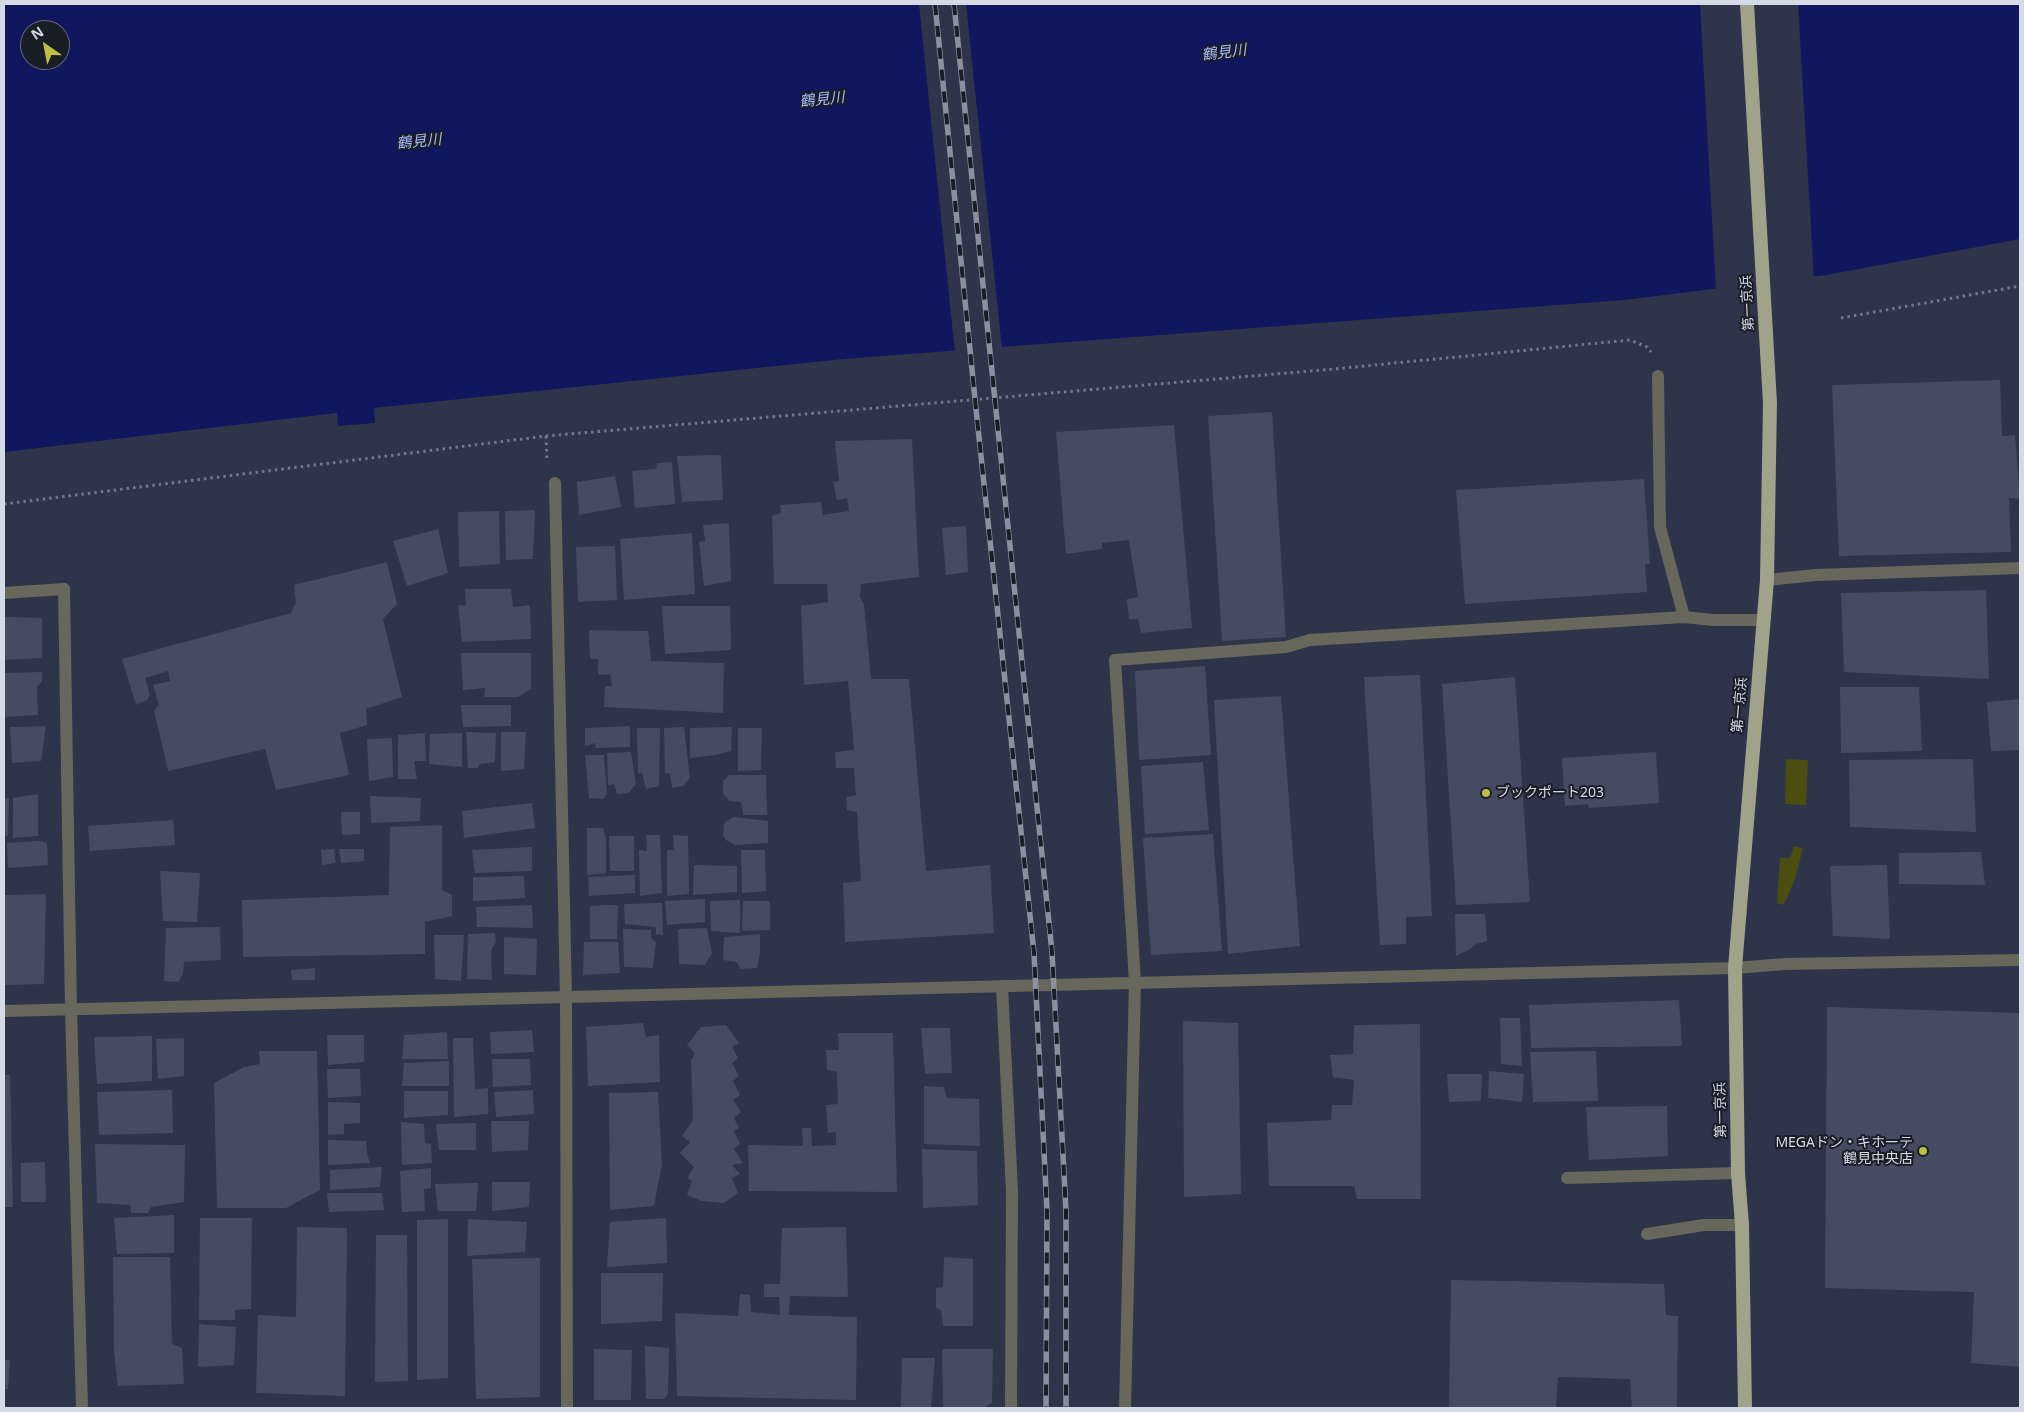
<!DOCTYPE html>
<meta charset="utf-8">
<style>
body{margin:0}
#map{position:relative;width:2024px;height:1412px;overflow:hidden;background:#2e3449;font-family:"Noto Sans",sans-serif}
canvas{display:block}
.frame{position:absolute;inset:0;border:5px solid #d5dae7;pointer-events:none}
.north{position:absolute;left:20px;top:20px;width:50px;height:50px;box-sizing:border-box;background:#191d26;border:1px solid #646973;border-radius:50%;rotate:327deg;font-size:14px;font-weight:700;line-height:20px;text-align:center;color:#d5dae7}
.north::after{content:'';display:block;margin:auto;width:18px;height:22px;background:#bcbf43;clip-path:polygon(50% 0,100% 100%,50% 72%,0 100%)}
</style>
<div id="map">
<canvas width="2024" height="1412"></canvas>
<div class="frame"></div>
<div class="north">N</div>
</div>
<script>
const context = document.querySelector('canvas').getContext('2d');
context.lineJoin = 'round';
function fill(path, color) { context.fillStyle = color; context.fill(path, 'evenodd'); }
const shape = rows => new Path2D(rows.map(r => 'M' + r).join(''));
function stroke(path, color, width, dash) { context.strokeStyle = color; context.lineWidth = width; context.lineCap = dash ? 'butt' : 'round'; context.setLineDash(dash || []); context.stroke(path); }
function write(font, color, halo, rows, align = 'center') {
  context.font = font + ' "Noto Sans","Noto Sans JP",sans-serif'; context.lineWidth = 4; context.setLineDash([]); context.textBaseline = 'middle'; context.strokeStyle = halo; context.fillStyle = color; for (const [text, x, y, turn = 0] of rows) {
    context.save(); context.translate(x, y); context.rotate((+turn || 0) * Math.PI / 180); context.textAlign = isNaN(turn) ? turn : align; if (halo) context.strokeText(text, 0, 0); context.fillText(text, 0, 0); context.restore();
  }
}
const green = shape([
 [1786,759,1808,760,1806,805,1785,804],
 [1794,846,1803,848,1796,876,1784,905,1777,903,1780,858,1790,858]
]);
const water = shape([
 [4,4,2020,4,2020,239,1826,275,1624,300,843,359,374,408,375,423,338,426,337,413,4,452],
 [30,30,60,30,60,60,30,60]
]);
const pier = shape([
 [919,4,966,4,1002,349,955,353],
 [1700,4,1798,4,1814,279,1716,291]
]);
const building = shape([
 [2000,380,2002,436,2015,435,2020,496,2020,499,2009,498,2011,552,1839,556,1832,385],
 [1272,412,1286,637,1222,641,1208,416],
 [1174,425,1192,628,1141,633,1138,619,1129,619,1127,599,1138,597,1129,540,1102,543,1102,549,1066,554,1056,432],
 [912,439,919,577,861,584,860,597,864,604,871,679,909,679,926,871,990,865,994,933,845,942,843,883,861,881,857,812,847,810,846,797,856,795,854,768,836,768,835,752,854,750,848,681,804,685,801,606,828,602,827,584,774,584,772,516,781,513,780,505,821,502,823,515,849,511,847,498,837,500,833,482,839,481,835,441],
 [721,455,723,500,682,502,677,456],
 [672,462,675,504,635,508,632,471,656,469,657,463],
 [615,476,621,507,579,515,577,482],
 [1644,479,1650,564,1645,564,1647,592,1465,604,1456,490],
 [535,510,533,559,506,560,505,511],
 [499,511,500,564,459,567,458,512],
 [729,523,731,581,704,586,699,542,705,541,703,525],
 [966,526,968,572,946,575,942,528],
 [438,529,448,573,407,586,393,541],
 [692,533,695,594,624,600,620,539],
 [615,546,617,600,578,602,576,547],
 [387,562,397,604,383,619,402,697,366,709,367,725,340,733,349,775,276,790,265,749,168,771,154,710,159,705,153,685,170,681,168,671,145,678,150,695,147,700,136,705,122,659,291,613,296,603,294,585],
 [465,589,511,589,513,607,530,605,531,639,462,642,458,605,466,606],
 [1986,590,1989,679,1844,672,1841,593],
 [662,606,730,606,731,650,665,654],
 [4,617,42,618,42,658,4,660],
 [589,630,648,631,651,661,724,663,723,713,604,707,605,686,612,686,610,674,598,675,598,659,590,659],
 [461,653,531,653,531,689,518,697,484,697,485,688,463,690],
 [1205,666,1211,755,1139,760,1135,671],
 [42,672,42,682,37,686,38,715,4,717,4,673],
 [1420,675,1432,916,1406,917,1406,944,1380,945,1364,677],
 [1515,677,1530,902,1456,905,1442,684],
 [1840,687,1919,687,1922,751,1841,753],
 [1281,696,1300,946,1228,954,1214,700],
 [2020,699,2020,750,1991,751,1987,702],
 [461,705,511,705,511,726,463,727],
 [46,726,41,761,12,763,10,727],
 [630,726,630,747,595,748,596,743,585,746,585,728],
 [684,727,690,778,683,786,672,788,670,773,665,774,664,728],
 [732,727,731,751,715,755,690,758,690,728],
 [637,728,660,728,659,786,646,789,642,773,638,774],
 [738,728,762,728,761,770,738,771],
 [466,732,496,733,495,762,480,764,478,768,468,768],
 [501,732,526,732,524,769,501,771],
 [425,733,426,761,414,761,417,779,398,779,398,735],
 [462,733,462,767,429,764,430,734],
 [392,738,393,777,369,781,367,739],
 [631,752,636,784,629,793,617,794,614,784,608,785,607,753],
 [1656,752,1659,803,1589,808,1588,804,1565,806,1562,758],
 [585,755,604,755,607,794,603,799,589,798],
 [1973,759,1976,832,1850,827,1849,760],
 [1203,762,1209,830,1145,834,1141,766],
 [729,775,766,775,767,815,743,815,741,802,730,801,723,794,723,781],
 [38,794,38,836,13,838,13,798],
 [370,796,421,798,420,821,371,823],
 [9,798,8,836,4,836,4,799],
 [532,803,535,828,464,838,462,811],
 [341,812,360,812,360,834,342,835],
 [733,817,768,821,768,843,735,845,726,840,723,835,724,823],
 [173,820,175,845,90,851,88,826],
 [442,825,442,890,452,895,452,916,425,922,425,954,243,957,242,900,389,895,390,827],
 [587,828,603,828,606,837,606,873,587,875],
 [1213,834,1222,951,1151,955,1143,838],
 [646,835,660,835,662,893,640,896,639,850,647,851],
 [673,835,688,836,689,894,667,896,667,850,674,850],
 [609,836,634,836,634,871,610,871],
 [39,841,47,843,48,865,8,868,7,843],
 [532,847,532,871,475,873,472,850],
 [334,849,336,863,322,865,321,850],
 [339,849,364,849,364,861,341,863],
 [741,850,765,850,766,891,742,893],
 [1981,852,1985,885,1899,884,1899,853],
 [694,865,737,866,737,892,693,895],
 [1887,865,1890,939,1833,936,1830,866],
 [160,871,200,873,197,922,163,921],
 [635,875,635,893,589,896,588,877],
 [524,876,525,898,473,901,473,877],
 [46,894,44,984,4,985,4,895],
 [705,899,705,922,667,925,665,901],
 [740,900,740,933,711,931,710,901],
 [743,901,770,901,770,930,742,931],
 [662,903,663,935,656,934,656,927,625,924,624,904],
 [532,905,533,928,477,927,476,907],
 [608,905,618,905,617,939,590,939,590,906],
 [1455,914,1485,914,1487,941,1476,944,1470,949,1456,956],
 [220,927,221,960,184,962,183,974,178,982,164,981,166,928],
 [707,928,712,953,705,965,679,964,678,929],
 [623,929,651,930,651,938,656,942,653,968,624,967],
 [495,933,496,942,491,950,492,980,467,979,468,934],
 [760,934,760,953,757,968,740,969,737,962,723,960,724,937],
 [434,935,464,935,461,981,435,979],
 [504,937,537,939,536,975,504,974],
 [584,942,618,942,620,973,583,975],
 [315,968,315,980,292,980,291,970],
 [1679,1000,1682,1046,1531,1048,1529,1005],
 [1827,1007,2020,1013,2020,1367,1971,1363,1974,1292,1825,1288],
 [1500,1018,1520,1018,1522,1066,1501,1064],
 [1183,1021,1238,1023,1241,1194,1184,1197],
 [643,1023,646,1037,659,1035,660,1082,588,1086,586,1027],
 [1420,1024,1421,1199,1357,1199,1354,1186,1269,1186,1267,1123,1331,1120,1332,1105,1352,1105,1354,1080,1333,1077,1330,1055,1353,1054,1354,1025],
 [726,1025,739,1043,732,1047,738,1058,732,1063,739,1076,733,1081,740,1095,733,1100,741,1112,734,1118,739,1128,734,1131,740,1144,734,1149,743,1163,732,1165,740,1174,732,1178,738,1193,724,1203,702,1201,687,1195,692,1181,687,1178,694,1167,680,1153,690,1142,682,1136,693,1120,691,1060,695,1054,687,1045,701,1027],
 [921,1028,950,1028,952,1073,925,1074],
 [532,1030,534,1052,491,1054,490,1032],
 [447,1032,448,1059,402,1059,404,1035],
 [838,1033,893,1033,897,1192,749,1191,748,1145,803,1146,802,1128,811,1128,812,1146,836,1145,836,1132,828,1133,826,1105,838,1104,837,1072,827,1070,826,1050,839,1050],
 [327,1035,364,1035,364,1062,328,1065],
 [152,1036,152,1081,97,1084,94,1037],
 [184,1038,184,1076,158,1079,156,1039],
 [453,1038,473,1038,475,1089,488,1088,488,1114,454,1117],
 [259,1051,317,1051,320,1190,286,1208,217,1208,214,1083,244,1067,260,1064],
 [1596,1051,1598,1101,1533,1102,1530,1052],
 [492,1059,530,1059,531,1085,493,1087],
 [449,1061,449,1086,402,1086,404,1063],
 [327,1069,360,1069,361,1096,328,1098],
 [1489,1071,1524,1074,1522,1102,1488,1098],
 [1447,1074,1482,1074,1481,1101,1449,1102],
 [4,1075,10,1075,13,1207,4,1207],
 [924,1086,944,1087,947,1098,979,1099,980,1146,924,1144],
 [172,1090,173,1133,99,1135,97,1092],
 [533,1090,534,1114,496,1117,494,1092],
 [404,1091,448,1091,448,1115,404,1118],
 [658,1092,662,1164,654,1206,610,1210,609,1093],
 [328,1102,360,1103,360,1123,344,1124,344,1134,328,1135],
 [1667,1106,1668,1156,1589,1160,1586,1107],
 [491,1121,529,1121,528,1150,492,1152],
 [401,1122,424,1124,425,1143,431,1144,432,1163,402,1165],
 [476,1123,476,1150,439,1150,436,1124],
 [328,1140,366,1141,367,1153,370,1163,328,1165],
 [95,1144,185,1145,184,1202,151,1207,148,1213,131,1213,130,1205,97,1203],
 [922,1149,977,1151,978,1205,923,1208],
 [45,1162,46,1202,21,1202,21,1163],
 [382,1167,380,1187,330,1190,330,1170],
 [431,1168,431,1188,424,1189,425,1211,402,1212,400,1171],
 [492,1182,530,1182,529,1207,492,1211],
 [478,1183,476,1211,438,1211,435,1184],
 [327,1193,382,1193,384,1210,329,1212],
 [174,1215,174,1253,117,1254,114,1218],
 [200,1218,252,1218,251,1309,235,1310,235,1320,199,1320],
 [666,1218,667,1263,607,1267,610,1222],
 [448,1219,448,1378,417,1380,417,1220],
 [468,1219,527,1222,525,1252,467,1256],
 [297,1227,347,1228,345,1396,256,1393,258,1315,296,1317],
 [846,1227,848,1297,790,1296,789,1315,857,1317,856,1400,677,1396,675,1313,738,1316,740,1294,750,1295,751,1312,780,1315,779,1297,764,1297,764,1284,780,1284,782,1228],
 [376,1235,407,1235,408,1381,375,1382],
 [113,1257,170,1257,172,1344,182,1348,184,1384,118,1386,114,1352],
 [944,1257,973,1259,973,1326,943,1326,941,1310,936,1308,936,1288,943,1287],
 [540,1258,540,1397,476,1399,472,1259],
 [601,1273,663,1273,662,1321,601,1324],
 [1451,1280,1664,1284,1666,1315,1678,1316,1677,1408,1632,1408,1630,1379,1558,1377,1556,1408,1449,1408],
 [199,1324,236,1327,234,1365,198,1367],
 [645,1346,669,1348,668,1394,664,1399,646,1399],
 [594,1349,632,1350,631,1400,594,1400],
 [942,1349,993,1349,992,1403,983,1408,943,1408],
 [902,1358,935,1358,931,1408,901,1408],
 [4,1360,10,1360,8,1389,4,1389]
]);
const path = shape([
 [1841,318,2020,286],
 [546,436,547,461],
 [4,504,546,436,1334,369,1630,340,1647,347,1651,352]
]);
const service = shape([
 [1658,376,1660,527,1684,617],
 [1115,660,1286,647,1310,640],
 [1567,1178,1738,1173],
 [1647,1234,1704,1225,1742,1225]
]);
const minor = shape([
 [555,483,566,998],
 [1767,580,1816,575,2020,568],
 [4,593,64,589],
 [1310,640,1684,617,1713,620,1763,620],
 [1115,660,1135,982,1125,1408],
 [1735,968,1785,964,2020,960],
 [1002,986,1012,1192,1011,1408]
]);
const tertiary = shape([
 [64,589,71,1008,82,1408],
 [566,998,567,1408],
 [4,1011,1735,968]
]);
const trunk = shape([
 [1745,1408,1742,1225,1738,1173,1735,968,1767,580,1770,403,1747,4]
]);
const rail = shape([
 [935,4,976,409,1034,953,1047,1211,1046,1408],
 [954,4,1052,952,1066,1211,1066,1408]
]);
const markers = [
 [1486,793,5,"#bcbf43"],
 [1923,1151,5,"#bcbf43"]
];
const streetNames = [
 ["第一京浜",1748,303,-93],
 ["第一京浜",1740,705,-85],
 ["第一京浜",1721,1110,-91]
];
const poiNames = [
 ["ブックポート203",1496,793],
 ["MEGAドン・キホーテ",1913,1143,"right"],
 ["鶴見中央店",1913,1159,"right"]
];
const waterNames = [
 ["鶴見川",1224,53,-7],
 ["鶴見川",822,100,-6],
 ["鶴見川",419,142,-6]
];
fill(green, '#4c4d10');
fill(water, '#11175e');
fill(pier, '#2e3449');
fill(building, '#454c62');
stroke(path, '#72788a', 3, [2.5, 4]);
stroke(service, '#67675c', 12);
stroke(minor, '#67675c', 12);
stroke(tertiary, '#67675c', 12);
stroke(trunk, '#a0a289', 14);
stroke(rail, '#8b90a1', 5.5);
stroke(rail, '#191d26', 4, [11]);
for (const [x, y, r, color] of markers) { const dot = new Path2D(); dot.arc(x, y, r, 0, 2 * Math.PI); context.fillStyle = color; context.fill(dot); stroke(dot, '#191d26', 2); }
write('14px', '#d5dae7', '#191d26', streetNames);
write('14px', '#d5dae7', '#191d26', poiNames, 'left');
write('italic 15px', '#a7bbfa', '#191d26', waterNames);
</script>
